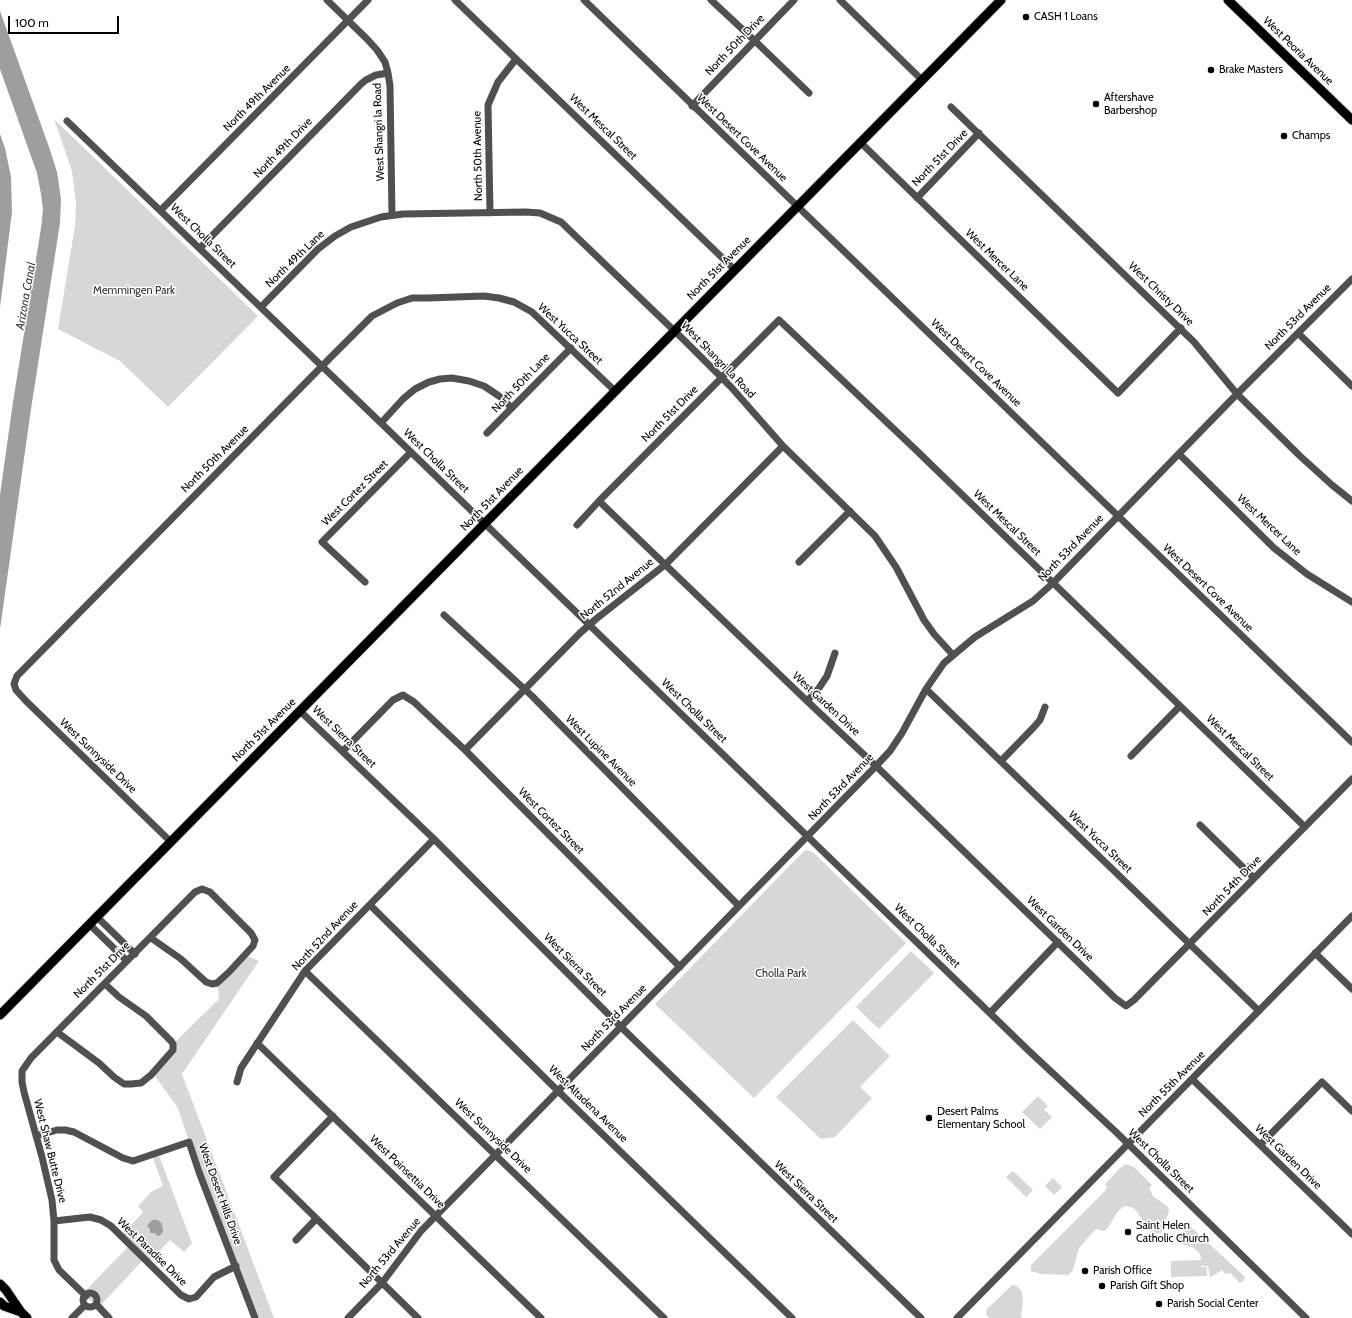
<!DOCTYPE html>
<style>
body{margin:0}
#map{position:relative;width:1352px;height:1318px;overflow:hidden;background:#fff;font-family:Cabin,sans-serif}
canvas{display:block}
.scale{position:absolute;left:8px;top:16px;width:111px;height:18px;box-sizing:border-box;border:2px solid #000;border-top:0;padding-left:5px;font-size:12px;line-height:14px;white-space:nowrap;color:#000;-webkit-text-stroke:3px #fff;paint-order:stroke}
</style>
<div id="map">
<canvas width="1352" height="1318"></canvas>
<div class="scale">100 m</div>
</div>
<script>
const context = document.querySelector('canvas').getContext('2d');
context.lineJoin = 'round';
function fill(path, color) { context.fillStyle = color; context.fill(path, 'evenodd'); }
const shape = rows => new Path2D(rows.map(r => 'M' + r).join(''));
function stroke(path, color, width, dash) { context.strokeStyle = color; context.lineWidth = width; context.lineCap = dash ? 'butt' : 'round'; context.setLineDash(dash || []); context.stroke(path); }
function write(font, color, halo, rows, align = 'center') {
  context.font = font + ' Cabin,sans-serif'; context.lineWidth = 3; context.setLineDash([]); context.textBaseline = 'middle'; context.strokeStyle = halo; context.fillStyle = color; for (const [text, x, y, turn = 0] of rows) {
    context.save(); context.translate(x, y); context.rotate((+turn || 0) * Math.PI / 180); context.textAlign = isNaN(turn) ? turn : align; if (halo) context.strokeText(text, 0, 0); context.fillText(text, 0, 0); context.restore();
  }
}
const green = shape([
 [54,119,258,316,168,407,120,361,58,329,75,226,76,203,72,171],
 [807,850,814,853,906,943,754,1098,655,1004,804,851],
 [911,951,934,973,879,1029,856,1007],
 [245,955,259,961,182,1074,274,1318,255,1318,199,1172,178,1108,153,1073,173,1044,219,999,217,983],
 [853,1020,890,1056,860,1087,872,1098,835,1137,821,1139,776,1097],
 [1038,1096,1048,1106,1044,1110,1052,1117,1040,1129,1022,1112],
 [158,1153,192,1243,184,1252,170,1240,148,1263,144,1259,98,1308,83,1293,130,1245,121,1236,143,1212,138,1206,151,1192,163,1186,152,1155],
 [1126,1164,1134,1167,1152,1185,1149,1188,1153,1196,1168,1207,1169,1211,1161,1233,1152,1233,1134,1208,1125,1206,1119,1210,1107,1229,1104,1231,1096,1229,1086,1240,1079,1248,1073,1270,1068,1275,1041,1274,1031,1271,1031,1265,1105,1191,1107,1187,1105,1184,1120,1168],
 [1013,1171,1033,1190,1026,1197,1006,1177],
 [1053,1178,1062,1187,1054,1195,1045,1186],
 [1186,1226,1191,1227,1244,1276,1245,1278,1242,1282,1240,1283,1230,1273,1225,1274,1222,1270,1211,1277,1210,1277,1208,1266,1201,1266,1201,1264,1201,1267,1207,1267,1207,1276,1171,1277,1171,1261,1201,1260,1200,1254,1194,1248,1181,1244,1179,1238,1183,1233,1183,1228],
 [1012,1285,1017,1286,1022,1292,1023,1303,1021,1314,1022,1318,989,1318,986,1314,987,1309]
]);
const water = shape([
 [0,11,49,147,57,172,61,199,60,223,31,409,0,629,0,495,13,402,41,228,43,210,41,194,37,173,0,69],
 [0,134,5,148,11,177,12,212,0,307],
 [152,1220,158,1220,162,1224,163,1232,159,1236,158,1236,155,1233,150,1233,150,1229,147,1226]
]);
const minor = shape([
 [327,0,367,39,377,50,385,62,388,73,390,86,392,215],
 [455,0,735,270],
 [584,0,1352,742],
 [711,0,755,41,809,93],
 [840,0,922,80],
 [692,106,794,0],
 [951,107,1194,342,1237,394,1300,456,1332,485,1352,501],
 [67,121,381,423,1029,1051,1116,1132,1306,1318],
 [860,142,1118,393,1181,328],
 [917,198,979,133],
 [161,210,368,0],
 [490,213,488,105,498,82,516,59],
 [200,248,361,84,366,80,376,75,388,73],
 [261,307,318,249,335,236,351,227,381,217,403,214,526,212,540,213,561,222,686,342,731,387,783,446,875,536,896,567,924,620,934,634,953,655],
 [1298,333,1352,386],
 [381,423,403,399,415,389,429,382,440,379,452,378,469,381,484,386,499,396,512,408],
 [487,433,571,348],
 [1179,454,1274,548,1307,574,1352,602],
 [599,501,807,701,876,766,1115,998,1126,1006,1134,1000,1352,779],
 [577,525,599,501,779,320,916,450,1305,827],
 [799,562,850,511],
 [365,582,322,542,411,452],
 [444,615,532,696,739,906],
 [926,689,1259,1011],
 [807,701,819,688,827,676,835,653],
 [300,711,434,839,621,1027,921,1318],
 [465,750,580,633,596,619,666,564,783,446],
 [343,751,393,700,403,695,414,702,465,750,680,967],
 [1131,756,1180,706],
 [1001,761,1034,727,1040,720,1045,707],
 [1200,825,1254,878],
 [171,842,26,701,16,690,14,684,17,676,330,358,372,316,397,303,412,298,428,298,484,296,499,298,514,302,532,312,615,391],
 [370,905,558,1091,792,1318],
 [96,916,135,954],
 [89,924,127,961],
 [1315,953,1352,989],
 [305,971,664,1318],
 [990,1013,1058,942],
 [57,1032,99,1063,114,1077,124,1084,131,1084,141,1083,151,1075,173,1050,173,1044,171,1041,146,1016,119,997,105,984],
 [257,1043,541,1318],
 [1192,1079,1352,1234],
 [237,1082,241,1068,305,971,434,839],
 [333,1116,274,1177,418,1318],
 [36,1136,57,1130,65,1130,74,1132,123,1158,133,1161,189,1142,199,1172,255,1318],
 [1260,1145,1322,1082,1352,1111],
 [54,1221,90,1217,101,1220,111,1226,181,1295,189,1299,196,1297,214,1277,236,1266],
 [296,1240,316,1219],
 '83 1300a7 7 0 1 1 14 0a7 7 0 1 1-14 0Z',
 [86,1296,59,1270,54,1260,54,1221,52,1200,42,1157,24,1092,22,1082,22,1071,31,1058,195,892,202,889,210,892,251,933,255,940,253,946,229,972,217,983,212,984,206,982,181,959,151,938],
 [96,1304,109,1318],
 [72,1318,85,1305],
 [348,1318,382,1283,421,1231,876,766,890,751,902,733,926,689,944,663,975,637,1033,601,1053,583,1237,394,1352,279],
 [957,1318,1352,916]
]);
const major = shape([
 [1228,0,1352,120],
 [0,1015,1001,0],
 [0,1284,6,1290,21,1312,27,1318],
 [0,1302,4,1306,21,1312]
]);
const markers = [
 [1026,17,4,"#000"],
 [1211,70,4,"#000"],
 [1096,104,4,"#000"],
 [1284,136,4,"#000"],
 [929,1118,4,"#000"],
 [1128,1232,4,"#000"],
 [1085,1271,4,"#000"],
 [1102,1286,4,"#000"],
 [1159,1304,4,"#000"]
];
const poiNames = [
 ["CASH 1 Loans",1034,17],
 ["Brake Masters",1219,70],
 ["Aftershave",1104,98],
 ["Barbershop",1104,111],
 ["Champs",1292,136],
 ["Desert Palms",937,1112],
 ["Elementary School",937,1125],
 ["Saint Helen",1136,1226],
 ["Catholic Church",1136,1239],
 ["Parish Office",1093,1271],
 ["Parish Gift Shop",1110,1286],
 ["Parish Social Center",1167,1304]
];
const streetNames = [
 ["North 50th Drive",735,45,-46],
 ["West Peoria Avenue",1298,51,44],
 ["North 49th Avenue",257,98,-45],
 ["West Mescal Street",603,127,44],
 ["West Shangri la Road",379,132,-92],
 ["West Desert Cove Avenue",742,138,44],
 ["North 49th Drive",283,148,-46],
 ["North 50th Avenue",478,156,-91],
 ["North 51st Drive",940,158,-46],
 ["West Cholla Street",203,236,44],
 ["North 49th Lane",295,259,-44],
 ["West Mercer Lane",997,260,44],
 ["North 51st Avenue",719,268,-45],
 ["West Christy Drive",1161,294,44],
 ["North 53rd Avenue",1298,317,-45],
 ["West Yucca Street",570,334,43],
 ["West Shangri La Road",718,360,46],
 ["West Desert Cove Avenue",976,363,44],
 ["North 50th Lane",521,383,-46],
 ["North 51st Drive",670,414,-45],
 ["North 50th Avenue",215,459,-45],
 ["West Cholla Street",436,461,44],
 ["West Cortez Street",355,493,-45],
 ["North 51st Avenue",492,499,-46],
 ["West Mescal Street",1007,523,44],
 ["West Mercer Lane",1269,525,43],
 ["North 53rd Avenue",1071,548,-46],
 ["West Desert Cove Avenue",1208,588,44],
 ["North 52nd Avenue",617,589,-39],
 ["West Garden Drive",826,704,43],
 ["West Cholla Street",694,711,44],
 ["North 51st Avenue",264,730,-45],
 ["West Sierra Street",344,737,44],
 ["West Mescal Street",1240,748,44],
 ["West Lupine Avenue",601,751,45],
 ["West Sunnyside Drive",98,756,44],
 ["North 53rd Avenue",841,787,-46],
 ["West Cortez Street",551,821,45],
 ["West Yucca Street",1100,842,44],
 ["North 54th Drive",1232,886,-46],
 ["West Garden Drive",1060,929,44],
 ["North 52nd Avenue",325,936,-47],
 ["West Cholla Street",927,936,44],
 ["West Sierra Street",575,965,45],
 ["North 51st Drive",102,970,-45],
 ["North 53rd Avenue",614,1018,-46],
 ["North 55th Avenue",1172,1084,-45],
 ["West Altadena Avenue",588,1104,44],
 ["West Sunnyside Drive",493,1136,44],
 ["West Shaw Butte Drive",50,1151,76],
 ["West Garden Drive",1288,1157,44],
 ["West Cholla Street",1161,1161,44],
 ["West Poinsettia Drive",407,1172,44],
 ["West Sierra Street",806,1192,44],
 ["West Desert Hills Drive",220,1194,70],
 ["West Paradise Drive",152,1252,44],
 ["North 53rd Avenue",390,1253,-50]
];
const parkNames = [
 ["Memmingen Park",134,291],
 ["Cholla Park",781,974]
];
const waterNames = [
 ["Arizona Canal",26,296,-80]
];
fill(green, '#d7d7d7');
fill(water, '#9e9e9e');
stroke(major, '#dbdbdb', 11);
stroke(minor, '#505050', 7);
stroke(major, '#000', 9);
for (const [x, y, r, color] of markers) { const dot = new Path2D(); dot.arc(x, y, r, 0, 2 * Math.PI); context.fillStyle = color; context.fill(dot); stroke(dot, '#fff', 1.5); }
write('11px', '#000', '#fff', poiNames, 'left');
write('11px', '#000', '#fff', streetNames);
write('11px', '#2e2e2e', '#fff', parkNames);
write('italic 12px', '#3f3f3f', '#fff', waterNames);
</script>
